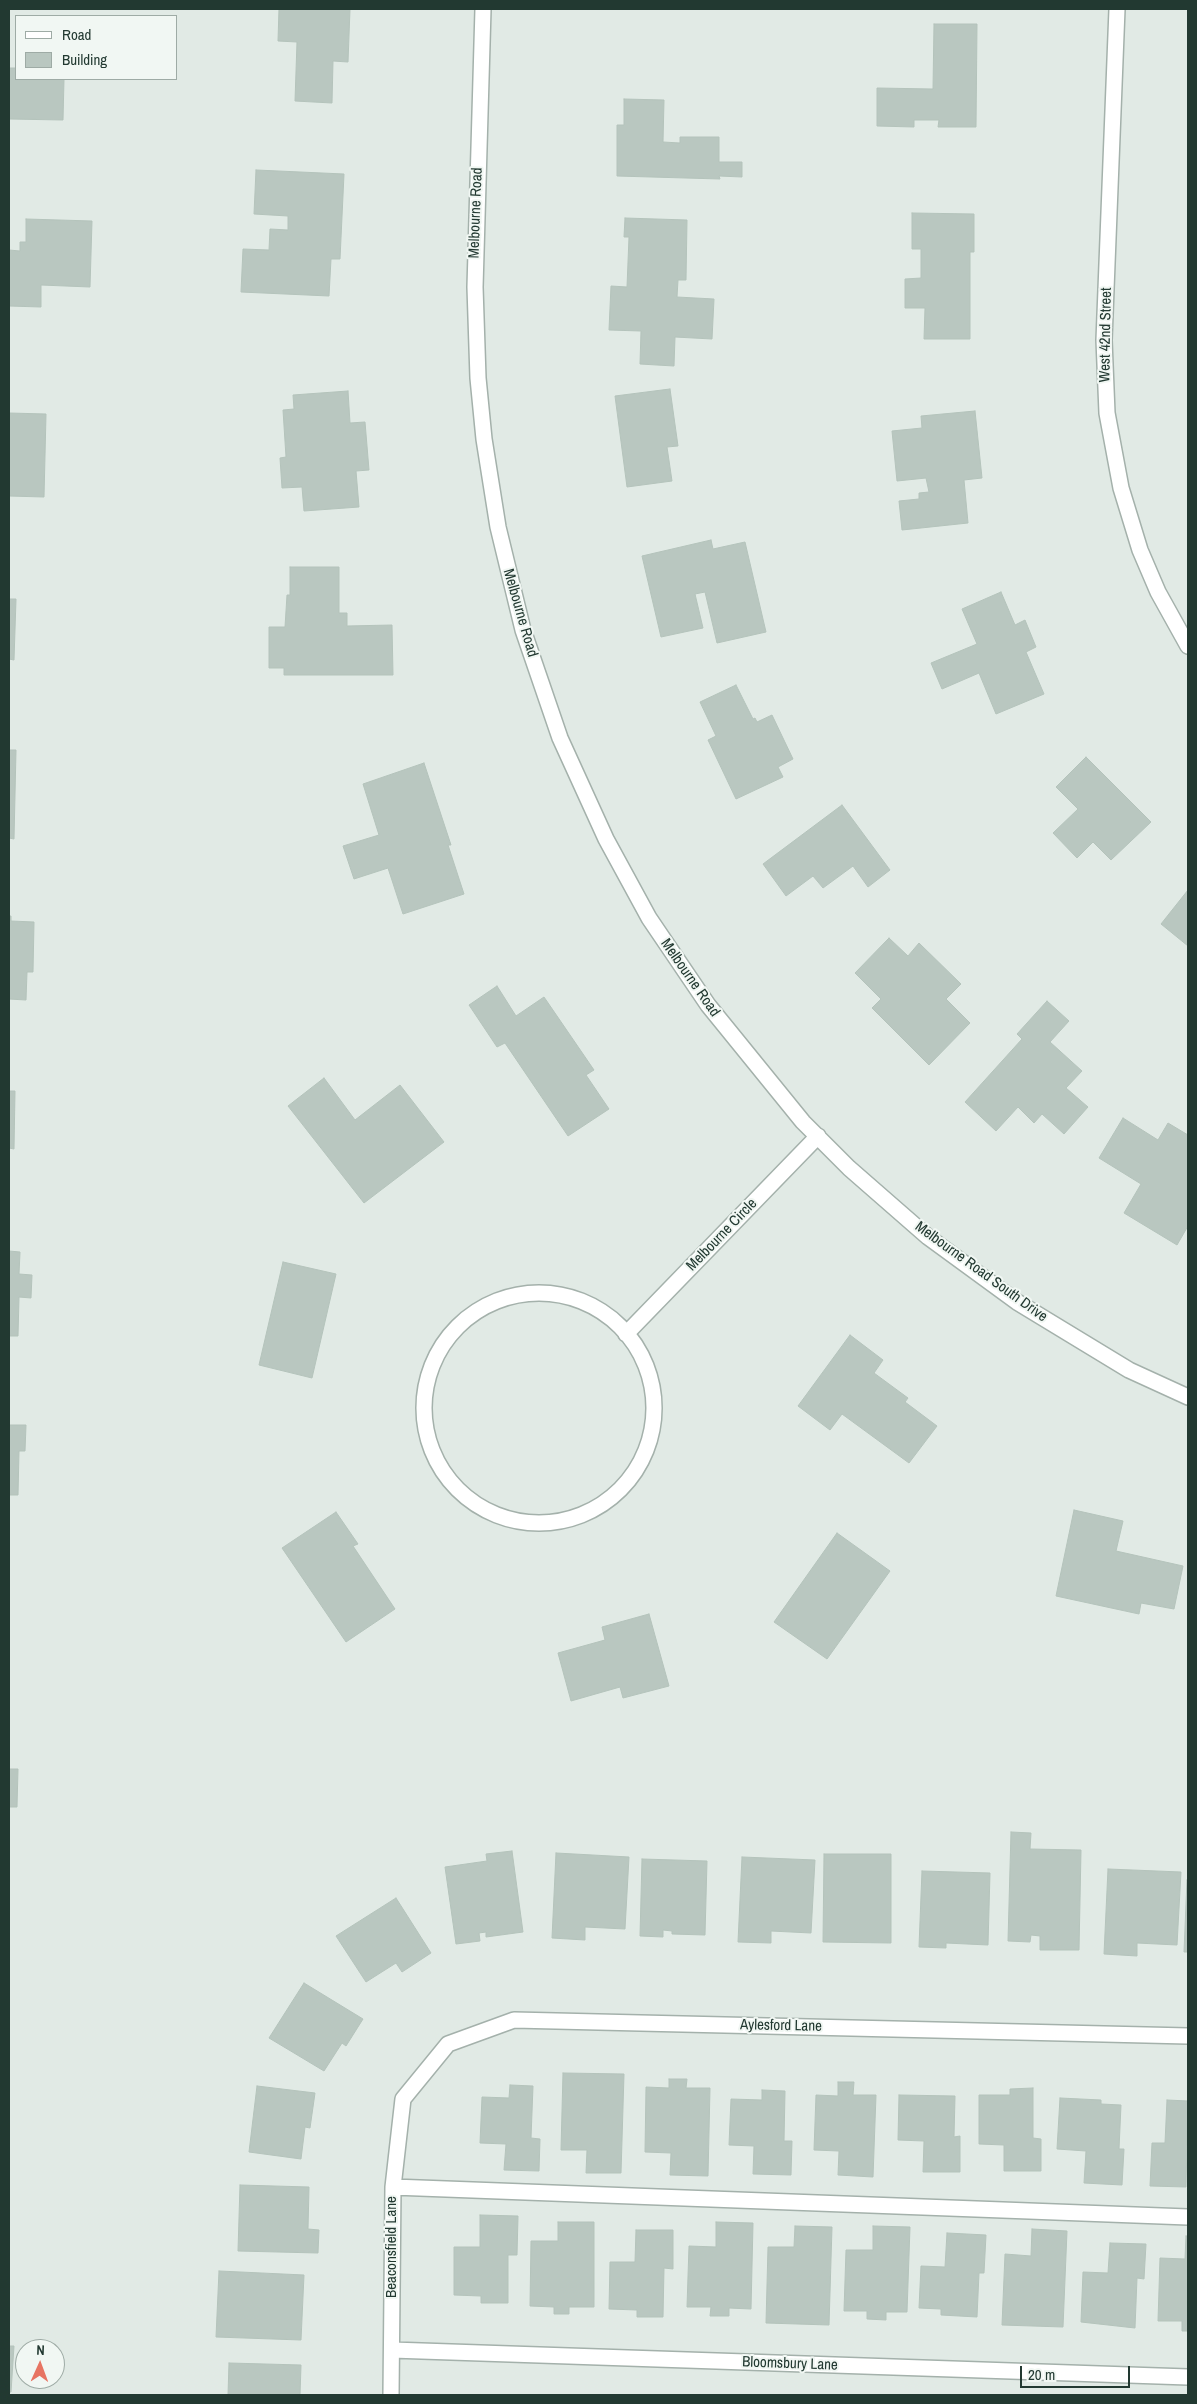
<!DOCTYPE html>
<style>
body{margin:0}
#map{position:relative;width:1197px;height:2404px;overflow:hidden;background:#e1eae5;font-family:"Archivo Narrow",sans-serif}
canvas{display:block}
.frame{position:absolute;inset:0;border:10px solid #223931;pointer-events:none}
.legend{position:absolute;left:15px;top:15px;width:162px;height:65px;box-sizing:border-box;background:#f1f7f3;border:1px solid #9eaba5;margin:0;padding:6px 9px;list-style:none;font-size:15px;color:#223931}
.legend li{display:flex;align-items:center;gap:10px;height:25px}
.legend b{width:25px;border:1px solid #9eaba5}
.north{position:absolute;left:15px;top:2339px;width:50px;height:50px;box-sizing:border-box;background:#f1f7f3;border:1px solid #9eaba5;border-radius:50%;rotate:2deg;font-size:14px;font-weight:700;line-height:20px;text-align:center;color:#223931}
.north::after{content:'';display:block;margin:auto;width:18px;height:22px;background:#e77462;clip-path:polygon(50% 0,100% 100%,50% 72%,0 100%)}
.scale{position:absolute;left:1020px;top:2366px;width:110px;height:22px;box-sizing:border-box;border:2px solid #223931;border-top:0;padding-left:6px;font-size:15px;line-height:18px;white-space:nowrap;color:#223931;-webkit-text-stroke:4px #f1f7f3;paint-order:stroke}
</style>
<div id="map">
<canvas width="1197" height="2404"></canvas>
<div class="frame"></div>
<ul class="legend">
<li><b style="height:6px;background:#fff"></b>Road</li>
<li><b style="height:14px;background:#b9c7c0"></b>Building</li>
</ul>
<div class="north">N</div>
<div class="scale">20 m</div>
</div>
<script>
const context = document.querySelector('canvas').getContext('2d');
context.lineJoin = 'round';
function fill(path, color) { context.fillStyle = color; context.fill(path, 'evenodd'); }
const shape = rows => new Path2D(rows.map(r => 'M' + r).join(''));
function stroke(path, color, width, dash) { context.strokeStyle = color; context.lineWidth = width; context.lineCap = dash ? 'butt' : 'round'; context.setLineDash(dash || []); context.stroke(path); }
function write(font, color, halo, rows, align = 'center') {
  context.font = font + ' "Archivo Narrow",sans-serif'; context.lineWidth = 4; context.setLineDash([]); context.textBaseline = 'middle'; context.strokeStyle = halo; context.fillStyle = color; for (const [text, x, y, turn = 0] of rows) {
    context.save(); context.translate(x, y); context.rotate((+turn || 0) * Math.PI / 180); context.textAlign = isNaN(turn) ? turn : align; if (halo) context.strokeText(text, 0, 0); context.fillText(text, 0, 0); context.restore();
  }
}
const building = shape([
 [279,9,350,9,348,62,333,61,332,103,295,101,297,42,278,41,279,9],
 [934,24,977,24,976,127,938,127,939,120,914,120,914,127,877,126,877,88,933,89,934,24],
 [9,68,16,68,16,79,64,79,63,120,9,119,9,68],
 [624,99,664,100,663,142,680,143,680,137,719,137,719,162,742,162,742,177,719,176,720,179,617,176,617,125,624,125,624,99],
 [256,170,344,174,340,259,331,259,329,296,241,292,243,249,269,250,270,229,288,230,288,216,254,214,256,170],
 [912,213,974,214,974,252,970,252,970,339,924,339,925,308,905,308,905,279,921,278,921,249,912,249,912,213],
 [625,218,687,220,686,280,678,280,677,297,714,299,712,339,675,337,674,366,640,364,641,331,609,330,611,286,627,287,629,237,624,237,625,218],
 [26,219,92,221,90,287,41,285,41,307,9,306,9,250,20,251,20,242,26,242,26,219],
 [670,389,678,446,667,447,672,481,627,487,615,396,670,389],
 [348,391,350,423,365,422,369,470,356,471,359,507,304,511,302,487,282,488,280,458,286,457,283,410,294,409,293,395,348,391],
 [975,411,982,478,964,480,968,523,902,530,899,501,919,499,919,493,929,492,926,478,897,481,892,431,922,428,921,416,975,411],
 [9,413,46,414,44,497,9,496,9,413],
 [711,540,713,549,745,542,766,632,717,643,705,592,695,594,703,628,661,637,642,556,711,540],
 [290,567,339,567,339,613,347,613,347,626,392,625,393,675,284,675,284,668,269,668,269,627,285,627,287,595,290,595,290,567],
 [1001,592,1015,625,1025,620,1036,647,1026,652,1044,694,996,714,979,673,942,689,931,663,977,644,962,609,1001,592],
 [9,599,16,599,14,660,9,659,9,599],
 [736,685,753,719,755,718,757,722,772,715,793,759,778,767,783,777,736,799,708,740,716,736,700,702,736,685],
 [9,750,16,750,14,839,9,838,9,750],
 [1086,757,1151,822,1111,860,1093,842,1077,858,1053,833,1078,809,1056,787,1086,757],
 [424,763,451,845,448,845,464,894,403,914,388,868,354,879,343,846,379,835,363,784,424,763],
 [842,805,890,870,868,887,853,866,823,888,813,876,786,896,763,864,842,805],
 [1188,890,1188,946,1161,924,1188,890],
 [9,916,11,916,11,921,34,922,33,972,27,972,26,1000,9,999,9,916],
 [889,938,908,956,919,943,961,984,946,999,970,1023,929,1065,872,1008,881,999,855,973,889,938],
 [497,986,516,1016,544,997,594,1070,586,1075,609,1109,568,1136,505,1043,497,1047,469,1005,497,986],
 [1047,1001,1069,1021,1050,1042,1082,1071,1066,1088,1088,1107,1064,1134,1042,1114,1034,1123,1018,1107,996,1131,965,1102,1022,1039,1017,1034,1047,1001],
 [324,1078,355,1120,400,1085,444,1142,364,1203,288,1106,324,1078],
 [9,1091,15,1091,14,1149,9,1148,9,1091],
 [1123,1118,1158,1140,1168,1123,1188,1135,1188,1226,1177,1245,1124,1213,1141,1184,1099,1158,1123,1118],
 [9,1251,20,1252,19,1274,32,1275,31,1298,19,1297,18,1336,9,1336,9,1251],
 [283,1262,336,1274,312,1378,259,1365,283,1262],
 [850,1335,883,1360,874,1373,908,1398,905,1402,937,1426,909,1463,842,1414,830,1430,798,1406,850,1335],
 [9,1425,26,1425,25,1451,19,1451,18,1495,9,1495,9,1425],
 [1074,1510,1123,1521,1116,1551,1183,1566,1174,1609,1141,1603,1139,1614,1056,1596,1074,1510],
 [336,1512,358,1544,353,1546,395,1609,346,1642,282,1548,336,1512],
 [837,1533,890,1571,827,1659,774,1622,837,1533],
 [649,1614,669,1686,623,1698,620,1687,571,1701,558,1653,605,1640,602,1627,649,1614],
 [9,1769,18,1769,17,1807,9,1807,9,1769],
 [1011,1832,1031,1833,1030,1849,1081,1850,1079,1950,1040,1950,1040,1936,1031,1935,1030,1942,1008,1941,1011,1832],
 [512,1851,523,1932,486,1937,486,1932,479,1933,480,1941,456,1944,445,1867,487,1861,486,1854,512,1851],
 [556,1853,629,1857,625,1929,585,1927,585,1940,552,1938,556,1853],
 [824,1854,891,1854,891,1943,823,1942,824,1854],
 [742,1857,815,1860,811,1933,771,1931,771,1943,738,1942,742,1857],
 [642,1859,707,1861,705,1935,672,1934,672,1931,663,1930,663,1937,640,1936,642,1859],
 [1108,1869,1181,1872,1177,1945,1137,1943,1137,1956,1104,1954,1108,1869],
 [922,1871,990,1873,988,1945,946,1943,946,1948,919,1947,922,1871],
 [1187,1880,1188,1880,1188,1952,1184,1952,1187,1880],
 [396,1898,431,1953,402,1972,396,1963,366,1982,336,1936,396,1898],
 [304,1983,363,2019,346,2046,342,2043,324,2071,269,2038,304,1983],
 [563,2073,624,2074,621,2173,586,2173,587,2150,561,2150,563,2073],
 [669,2079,687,2079,686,2088,710,2088,708,2176,670,2175,671,2153,645,2152,646,2087,669,2088,669,2079],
 [838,2082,854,2082,853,2095,876,2095,873,2177,838,2175,839,2151,814,2150,816,2095,838,2096,838,2082],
 [510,2085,533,2086,531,2138,540,2139,539,2171,504,2170,506,2144,480,2143,482,2097,509,2098,510,2085],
 [257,2086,315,2093,310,2128,305,2127,301,2159,249,2152,257,2086],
 [1033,2088,1033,2138,1041,2139,1041,2171,1004,2171,1004,2145,979,2144,979,2095,1010,2095,1010,2089,1033,2088],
 [762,2090,785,2091,784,2141,792,2141,791,2175,753,2174,754,2146,729,2145,731,2099,762,2100,762,2090],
 [899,2095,955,2096,954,2137,960,2136,960,2172,923,2172,924,2141,898,2140,899,2095],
 [1060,2098,1101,2100,1101,2104,1121,2105,1119,2149,1124,2149,1122,2185,1084,2183,1086,2151,1057,2149,1060,2098],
 [1167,2100,1188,2101,1186,2187,1150,2186,1152,2143,1165,2143,1167,2100],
 [240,2185,309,2187,308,2229,319,2230,318,2253,238,2251,240,2185],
 [480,2215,518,2216,517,2255,508,2255,508,2303,481,2303,481,2296,454,2295,454,2247,480,2247,480,2215],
 [558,2222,594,2222,594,2307,569,2307,569,2314,554,2314,554,2307,530,2306,531,2241,558,2241,558,2222],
 [716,2222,753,2223,751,2309,729,2308,729,2316,710,2316,711,2307,687,2307,689,2246,716,2247,716,2222],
 [795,2226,832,2227,829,2325,766,2323,768,2247,794,2247,795,2226],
 [873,2226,910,2227,907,2312,886,2312,886,2320,867,2319,867,2311,844,2311,846,2250,873,2250,873,2226],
 [1032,2229,1067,2231,1063,2327,1002,2325,1005,2254,1031,2256,1032,2229],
 [636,2230,673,2230,673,2269,664,2268,663,2317,637,2317,637,2310,609,2309,610,2262,635,2262,636,2230],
 [947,2233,986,2235,984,2273,979,2273,977,2317,941,2315,941,2309,919,2308,921,2266,945,2267,947,2233],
 [1186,2236,1188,2236,1188,2331,1182,2331,1182,2321,1158,2321,1160,2258,1185,2259,1186,2236],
 [1110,2243,1146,2244,1144,2279,1137,2278,1135,2328,1081,2322,1083,2272,1108,2273,1110,2243],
 [219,2271,304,2275,301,2340,216,2337,219,2271],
 [9,2346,14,2346,11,2392,9,2392,9,2346],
 [229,2363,301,2365,300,2395,228,2395,229,2363]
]);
const minor = shape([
 [483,9,475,287,478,378,484,439,498,527,523,630,560,738,606,839,649,918,708,1005,803,1122,849,1168,928,1237,1017,1302,1129,1370,1188,1397],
 [1117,9,1104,340,1107,413,1121,488,1140,550,1158,592,1188,646],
 '424 1408a115 115 0 1 1 230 0a115 115 0 1 1-230 0Z',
 [626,1334,818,1136],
 [393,2187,1188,2217],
 [392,2350,1188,2377],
 [391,2395,393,2187,403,2099,448,2044,514,2020,1188,2036]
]);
const streetNames = [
 ["Melbourne Road",476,213,-88],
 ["West 42nd Street",1106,335,-89],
 ["Melbourne Road",520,613,74],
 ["Melbourne Road",690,978,55],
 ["Melbourne Circle",722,1235,-46],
 ["Melbourne Road South Drive",981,1272,36],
 ["Aylesford Lane",781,2026,1],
 ["Beaconsfield Lane",392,2247,-90],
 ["Bloomsbury Lane",790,2364,2]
];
fill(building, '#b9c7c0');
stroke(building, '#b4c3bb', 1);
stroke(minor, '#a4b1ab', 18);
stroke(minor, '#fff', 15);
write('15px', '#223931', '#f1f7f3', streetNames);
</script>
